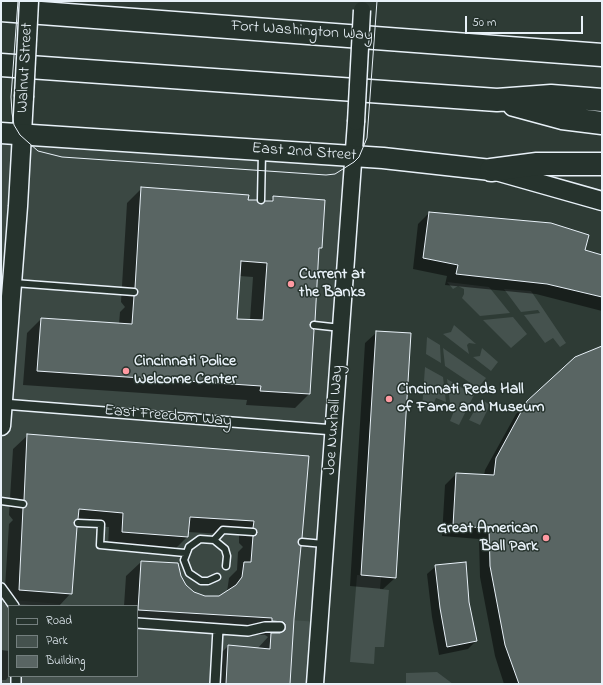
<!DOCTYPE html>
<style>
body{margin:0}
#map{position:relative;width:603px;height:685px;overflow:hidden;background:#2e3b35;font-family:"Indie Flower",sans-serif}
canvas{display:block}
.frame{position:absolute;inset:0;border:2px solid #e8f1f8;pointer-events:none}
.legend{position:absolute;left:8px;top:605px;width:130px;height:72px;box-sizing:border-box;background:#26332d;border:1px solid #747f7e;margin:0;padding:5px 7px;list-style:none;font-size:12px;color:#e8f1f8}
.legend li{display:flex;align-items:center;gap:8px;height:20px}
.legend b{width:20px;border:1px solid #747f7e}
.scale{position:absolute;left:465px;top:16px;width:118px;height:18px;box-sizing:border-box;border:2px solid #e8f1f8;border-top:0;padding-left:5px;font-size:12px;line-height:14px;white-space:nowrap;color:#e8f1f8;-webkit-text-stroke:3px #26332d;paint-order:stroke}
</style>
<div id="map">
<canvas width="603" height="685"></canvas>
<div class="frame"></div>
<ul class="legend">
<li><b style="height:5px;background:#26332d"></b>Road</li>
<li><b style="height:11px;background:#45524e"></b>Park</li>
<li><b style="height:11px;background:#596563"></b>Building</li>
</ul>
<div class="scale">50 m</div>
</div>
<script>
const context = document.querySelector('canvas').getContext('2d');
context.lineJoin = 'round';
function fill(path, color) { context.fillStyle = color; context.fill(path, 'evenodd'); }
const shape = rows => new Path2D(rows.map(r => 'M' + r).join(''));
function stroke(path, color, width, dash) { context.strokeStyle = color; context.lineWidth = width; context.lineCap = dash ? 'butt' : 'round'; context.setLineDash(dash || []); context.stroke(path); }
function write(font, color, halo, rows, align = 'center') {
  context.font = font + ' "Indie Flower",sans-serif'; context.lineWidth = 3; context.setLineDash([]); context.textBaseline = 'middle'; context.strokeStyle = halo; context.fillStyle = color; for (const [text, x, y, turn = 0] of rows) {
    context.save(); context.translate(x, y); context.rotate((+turn || 0) * Math.PI / 180); context.textAlign = isNaN(turn) ? turn : align; if (halo) context.strokeText(text, 0, 0); context.fillText(text, 0, 0); context.restore();
  }
}
const built = shape([
 [1,133,354,157,315,684,1,684],
 [9,606,137,606,137,676,9,676]
]);
const green = shape([
 [447,282,489,287,510,313,480,316,462,298,464,294,464,289,458,286,453,289],
 [504,289,531,291,566,343,560,347,553,338,545,343,524,315,540,313,538,310,521,312],
 [513,317,527,334,511,348,483,320],
 [454,325,476,344,469,343,467,345,469,354,443,334,451,332],
 [427,337,440,345,441,363,426,354],
 [443,348,486,378,478,388,445,366],
 [482,348,498,362,491,371,473,357,480,356],
 [425,367,443,377,446,402,436,398,430,412,422,409],
 [447,379,474,395,459,425,450,421,456,406,450,403],
 [481,399,490,405,480,425,469,420],
 [357,575,381,577,380,589,389,590,384,647,375,647,374,664,350,662],
 [1,589,13,590,12,600,84,606,9,606,9,676,137,676,137,610,320,622,315,684,1,684],
 [437,672,453,684,406,684,406,673]
]);
const shadow = shape([
 [142,188,247,200,260,206,269,202,274,197,321,247,318,251,314,320,309,325,309,394,295,408,246,405,247,400,23,385,27,333,41,319,119,324,120,312,125,307,121,302,127,203],
 [239,276,253,277,250,320,236,319],
 [429,213,602,256,602,311,536,294,445,285,447,276,413,269,418,224],
 [377,332,395,578,383,589,350,586,365,343],
 [602,347,602,684,504,684,495,656,480,577,479,539,442,536,445,485,456,474,484,476,485,470,516,414,528,402],
 [28,435,308,457,296,542,289,684,212,684,213,661,228,646,257,649,268,637,265,635,258,635,258,633,137,626,137,606,124,606,126,576,141,562,177,564,180,576,186,586,194,593,205,597,219,597,227,592,229,578,237,570,238,552,243,547,239,543,239,535,188,532,187,537,172,552,108,547,109,527,74,525,71,593,59,606,4,604,9,524,13,520,9,515,13,449],
 [436,566,468,602,476,641,468,649,439,655,432,617,427,574],
 [1,650,9,651,9,676,6,680,1,680]
]);
const building = shape([
 [141,187,249,195,248,200,257,200,261,204,265,201,273,201,273,196,325,200,322,248,319,248,315,321,311,322,310,325,314,330,310,394,260,391,261,386,37,371,41,318,132,324,134,296,138,292,135,288,141,187],
 [241,261,267,263,263,320,237,319,241,261],
 [429,212,551,223,589,235,585,250,602,255,602,297,547,284,456,274,458,265,423,258,429,212],
 [376,331,411,333,396,578,361,575,376,331],
 [602,346,602,684,519,684,505,645,490,566,489,528,453,526,456,473,494,475,496,458,527,401,575,357,602,346],
 [27,434,309,456,302,538,298,542,301,546,294,619,290,684,226,684,228,645,270,649,271,633,280,633,285,630,285,624,283,622,272,621,272,618,138,610,141,561,178,563,181,576,186,585,194,592,205,596,219,596,236,585,242,577,244,562,251,562,253,536,256,535,257,532,253,528,254,521,190,517,188,537,122,532,123,513,79,509,78,519,74,522,77,527,72,594,19,590,23,508,27,504,24,500,27,434],
 [466,562,469,602,477,641,447,647,440,608,435,565,466,562]
]);
const service = shape([
 [261,200,262,152],
 [14,283,134,292],
 [314,325,341,328],
 [1,501,23,504],
 [78,523,101,524,100,545,185,553],
 [214,540,223,530,253,532],
 [302,542,324,544],
 [217,577,208,581,201,581,189,573,184,560,189,547,200,539,214,540,225,549,227,556,226,566]
]);
const pedestrian = shape([
 [3,404,334,430],
 [1,588,14,606],
 [137,623,248,631,265,627,280,627],
 [16,684,16,676],
 [215,684,218,629]
]);
const tertiary = shape([
 [315,684,356,122]
]);
const secondary = shape([
 [496,171,602,201],
 [1,426,18,206,24,97]
]);
const primary = shape([
 [1,133,383,158,491,170]
]);
const motorway = shape([
 [1,10,602,55],
 [1,65,497,100,551,96,602,100],
 [514,105,562,118,602,123],
 [491,170,537,164,602,164]
]);
const tram = shape([
 [18,1,11,97,12,113,14,125,20,135,38,151,62,157,326,175,335,174,354,162,359,157,367,138,377,1]
]);
const tertiaryBridge = shape([
 [356,122,362,10]
]);
const secondaryBridge = shape([
 [24,97,29,1]
]);
const markers = [
 [291,284,4,"#ff9aa2"],
 [126,371,4,"#ff9aa2"],
 [389,399,4,"#ff9aa2"],
 [546,538,4,"#ff9aa2"]
];
const streetNames = [
 ["Fort Washington Way",302,32,4],
 ["Walnut Street",26,68,-87],
 ["East 2nd Street",304,153,4],
 ["East Freedom Way",168,417,5],
 ["Joe Nuxhall Way",335,420,-86]
];
const poiNames = [
 ["Current at",299,275],
 ["the Banks",299,293],
 ["Cincinnati Police",134,362],
 ["Welcome Center",134,380],
 ["Cincinnati Reds Hall",397,390],
 ["of Fame and Museum",397,408],
 ["Great American",538,529,"right"],
 ["Ball Park",538,547,"right"]
];
fill(built, '#3b4843');
fill(green, '#45524e');
fill(shadow, '#0007');
fill(building, '#596563');
stroke(building, '#e8f1f8', 1);
stroke(service, '#e8f1f8', 9);
stroke(pedestrian, '#e8f1f8', 12);
stroke(tertiary, '#e8f1f8', 19);
stroke(secondary, '#e8f1f8', 21);
stroke(primary, '#e8f1f8', 23);
stroke(motorway, '#e8f1f8', 25);
stroke(service, '#26332d', 6);
stroke(pedestrian, '#26332d', 9);
stroke(tertiary, '#26332d', 16);
stroke(secondary, '#26332d', 18);
stroke(primary, '#26332d', 20);
stroke(motorway, '#26332d', 22);
stroke(tram, '#e8f1f8', 1);
stroke(tertiaryBridge, '#e8f1f8', 19, []);
stroke(secondaryBridge, '#e8f1f8', 21, []);
stroke(tertiaryBridge, '#26332d', 16);
stroke(secondaryBridge, '#26332d', 18);
for (const [x, y, r, color] of markers) { const dot = new Path2D(); dot.arc(x, y, r, 0, 2 * Math.PI); context.fillStyle = color; context.fill(dot); stroke(dot, '#26332d', 1.5); }
write('16px', '#e8f1f8', '#26332d', streetNames);
write('bold 16px', '#e8f1f8', '#26332d', poiNames, 'left');
</script>
